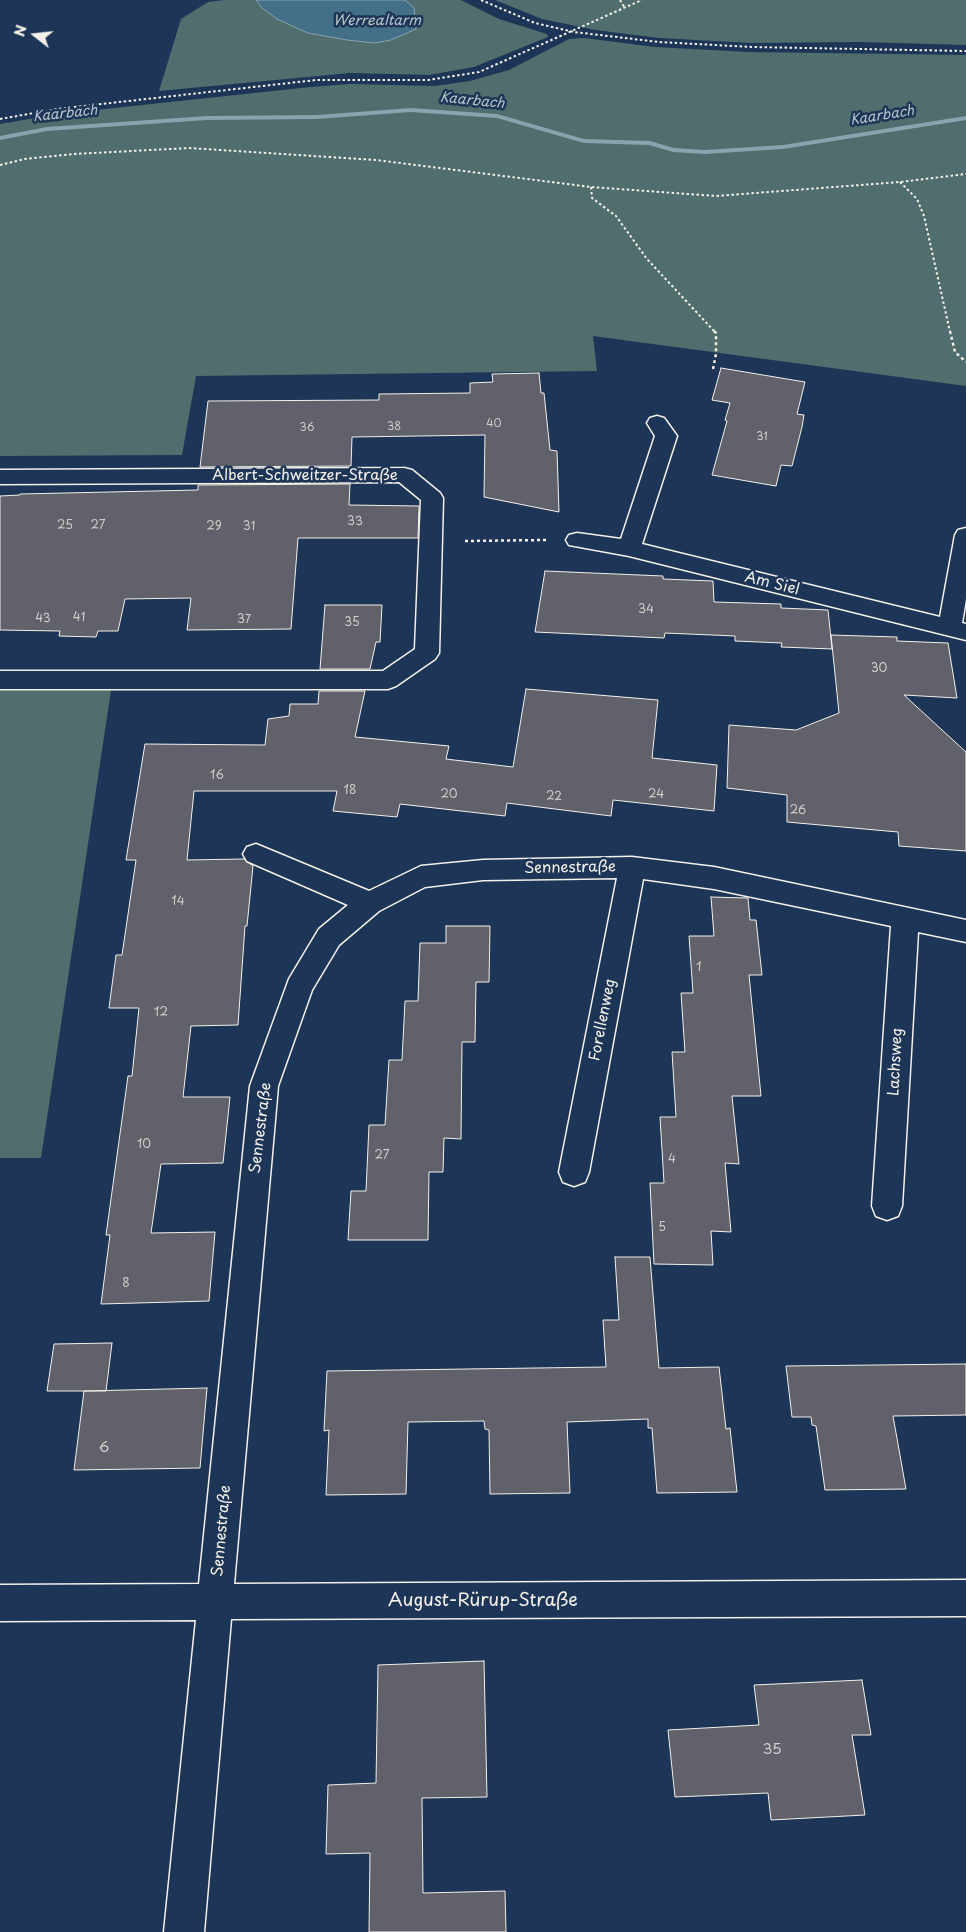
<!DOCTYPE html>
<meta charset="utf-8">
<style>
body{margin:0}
#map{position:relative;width:966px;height:1932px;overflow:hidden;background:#1d3557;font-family:"Playpen Sans",sans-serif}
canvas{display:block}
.north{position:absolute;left:10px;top:10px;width:50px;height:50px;-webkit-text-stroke:4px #1d3557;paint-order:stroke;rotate:286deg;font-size:14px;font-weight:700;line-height:20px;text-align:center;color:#f4f1e8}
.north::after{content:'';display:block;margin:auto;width:18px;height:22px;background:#f4f1e8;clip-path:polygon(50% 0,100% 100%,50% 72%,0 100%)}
</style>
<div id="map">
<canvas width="966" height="1932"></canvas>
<div class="north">N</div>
</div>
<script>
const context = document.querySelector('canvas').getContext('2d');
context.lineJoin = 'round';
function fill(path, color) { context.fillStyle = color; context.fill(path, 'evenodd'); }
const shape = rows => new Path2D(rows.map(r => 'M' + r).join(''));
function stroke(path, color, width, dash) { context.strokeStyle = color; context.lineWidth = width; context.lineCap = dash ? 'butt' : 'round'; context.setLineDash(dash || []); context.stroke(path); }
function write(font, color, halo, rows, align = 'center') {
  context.font = font + ' "Playpen Sans",sans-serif'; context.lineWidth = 5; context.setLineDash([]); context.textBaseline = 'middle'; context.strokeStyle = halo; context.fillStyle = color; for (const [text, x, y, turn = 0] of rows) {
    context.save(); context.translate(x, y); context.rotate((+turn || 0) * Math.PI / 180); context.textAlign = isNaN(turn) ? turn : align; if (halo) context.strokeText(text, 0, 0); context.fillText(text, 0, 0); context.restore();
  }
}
const green = shape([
 [224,0,256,0,262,8,414,8,405,0,461,0,499,19,547,34,548,37,474,67,429,75,350,73,159,91,181,19,208,2],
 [495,0,966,0,966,45,857,42,751,43,659,38,595,30,542,19],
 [584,38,655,47,749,52,966,55,966,386,593,336,597,371,196,376,182,455,0,456,0,124,58,114,310,87,350,84,435,86,470,81,509,70,569,39],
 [0,677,113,677,41,1158,0,1158]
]);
const water = shape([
 [256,0,405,0,414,8,416,29,391,40,374,43,347,40,308,33,277,19,262,8,256,0]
]);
const stream = shape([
 [411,108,497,114,584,139,650,141,674,148,705,150,783,145,966,116,966,120,783,149,705,154,673,152,649,145,584,143,497,118,411,112,317,119,207,120,47,131,0,140,0,136,47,127,207,116,317,115,411,108]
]);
const building = shape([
 [721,368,805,382,797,414,804,415,802,427,792,466,781,465,776,486,712,475,727,421,725,420,730,403,712,400,721,368],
 [539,373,541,393,544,393,550,450,557,451,559,512,484,497,485,435,352,437,351,466,200,467,208,401,379,400,379,394,470,393,470,383,493,382,492,374,539,373],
 [350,484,349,505,419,506,418,538,298,538,291,629,187,630,191,598,125,599,118,631,98,631,96,637,59,636,60,631,0,630,0,496,20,495,20,494,198,490,198,485,350,484],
 [545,571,663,576,663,579,713,581,714,602,781,604,781,608,828,610,832,649,781,647,782,643,735,641,735,636,665,633,664,638,535,632,545,571],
 [325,605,382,605,380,642,376,642,370,669,320,669,325,605],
 [831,635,897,637,897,641,948,643,957,698,904,695,966,752,966,851,899,846,898,832,787,822,787,795,727,788,729,725,796,730,839,713,831,635],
 [526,689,658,700,652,758,717,765,714,811,613,800,611,816,507,803,505,816,400,804,397,817,333,811,337,791,194,791,187,860,244,859,253,866,247,926,245,926,238,1025,191,1026,183,1097,230,1097,223,1163,161,1164,151,1233,215,1232,209,1301,101,1304,110,1235,106,1235,128,1076,132,1076,139,1008,109,1008,116,955,122,955,136,860,126,860,145,744,265,745,268,719,289,716,290,704,318,704,319,691,365,691,355,737,449,746,446,759,513,767,526,689],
 [711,897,748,898,750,920,756,920,762,975,749,975,761,1096,732,1096,739,1164,725,1163,731,1232,711,1231,713,1265,654,1264,650,1183,664,1183,660,1117,676,1117,672,1052,685,1052,681,993,693,993,689,936,714,936,711,897],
 [446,926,490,926,489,982,476,982,475,1042,462,1042,461,1139,444,1138,443,1172,429,1172,428,1240,348,1240,351,1191,366,1191,369,1125,385,1125,389,1060,402,1060,405,1001,418,1001,420,943,446,943,446,926],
 [615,1257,650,1257,659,1368,719,1367,726,1429,730,1428,737,1492,657,1493,652,1428,648,1428,648,1419,567,1422,570,1493,490,1494,489,1430,485,1429,484,1421,408,1422,406,1494,326,1495,329,1430,324,1431,327,1371,606,1367,603,1320,619,1320,615,1257],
 [112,1343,106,1391,47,1391,54,1344,112,1343],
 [966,1364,966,1415,893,1416,906,1489,825,1490,816,1426,812,1425,811,1417,792,1417,786,1366,966,1364],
 [207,1388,200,1468,74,1470,84,1391,207,1388],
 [484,1661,487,1797,422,1798,423,1893,505,1891,506,1932,369,1932,370,1853,326,1854,328,1785,376,1783,378,1665,484,1661],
 [862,1680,871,1735,852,1735,865,1815,771,1820,768,1793,675,1797,668,1730,759,1725,754,1685,862,1680]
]);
const pathFar1 = shape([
 [481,0,535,23,574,32,659,42,752,47,966,51],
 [620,0,625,8],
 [0,119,57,109,316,80,428,80,479,72,642,0],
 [0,165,25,159,74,154,189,148,376,160,591,187,716,196,900,182,966,174],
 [900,182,917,199,924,216,950,332],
 [591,187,592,198,616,216,647,259,715,332]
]);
const path = shape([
 [950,331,955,352,966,362],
 [713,369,716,354,716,333,714,331],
 [465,541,546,540]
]);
const minor = shape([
 [657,416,664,418,677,436,642,544,940,617,955,535,958,530,966,528,966,599,962,623,966,624,966,640,629,556,569,545,566,540,569,535,577,533,621,539,655,436,647,423,650,418,657,416],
 [404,468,412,470,440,493,443,498,439,653,435,659,396,686,388,689,0,689,0,671,383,671,415,649,421,500,399,482,0,484,0,470,404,468],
 [256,844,369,891,421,866,483,860,632,857,714,867,966,920,966,942,918,932,902,1206,898,1216,887,1220,876,1216,872,1206,891,926,714,889,643,879,589,1172,585,1182,574,1186,563,1182,559,1172,617,878,483,880,425,887,379,911,339,945,312,990,278,1086,234,1584,966,1580,966,1616,231,1619,204,1932,164,1932,196,1620,0,1621,0,1585,199,1584,250,1086,289,979,319,929,348,905,247,861,243,854,247,847,256,844]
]);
const farNumbernames = [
 ["40",494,424],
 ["38",394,427],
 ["36",307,428],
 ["31",762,437]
];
const numberNames = [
 ["33",355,522],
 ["25",65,526],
 ["27",98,526],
 ["29",214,527],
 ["31",249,527],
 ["34",646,610],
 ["41",79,618],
 ["43",43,619],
 ["37",244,620],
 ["35",352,623],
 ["30",879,669],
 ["16",217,776],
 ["18",350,791],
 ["20",449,795],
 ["24",656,795],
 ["22",554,797],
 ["26",798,811],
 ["14",178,902],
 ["1",699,968],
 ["12",161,1013],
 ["10",144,1145],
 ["27",382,1156],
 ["4",672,1160],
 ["5",662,1228],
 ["8",126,1284]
];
const farWaternames = [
 ["Werrealtarm",377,21],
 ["Kaarbach",472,101,6],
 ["Kaarbach",65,114,-6],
 ["Kaarbach",882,116,-9]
];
const streetNames = [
 ["Albert-Schweitzer-Straße",305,476],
 ["Am Siel",772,584,14],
 ["Sennestraße",570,868,-1],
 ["Forellenweg",603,1020,-79],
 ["Lachsweg",896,1062,-87],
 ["Sennestraße",261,1128,-83],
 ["Sennestraße",222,1531,-85]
];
const nearNumbernames = [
 ["6",104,1448],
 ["35",772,1750]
];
const nearStreetnames = [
 ["August-Rürup-Straße",483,1601]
];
fill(green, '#4f6e6d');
fill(water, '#436f89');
stroke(water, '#8aa3af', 1);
fill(stream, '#8aa3af');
fill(building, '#60616a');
stroke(building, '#f4f1e8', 1);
stroke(minor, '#f4f1e8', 3);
stroke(pathFar1, '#f4f1e8', 2, [2.5, 2.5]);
stroke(path, '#f4f1e8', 2.5, [3, 3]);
fill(minor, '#1d3557');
write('11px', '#cfcdc8', null, farNumbernames);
write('12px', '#cfcdc8', null, numberNames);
write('italic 14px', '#b6c4c7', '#1d3557', farWaternames);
write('15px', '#f4f1e8', '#1d3557', streetNames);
write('15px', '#cfcdc8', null, nearNumbernames);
write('18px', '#f4f1e8', '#1d3557', nearStreetnames);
</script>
